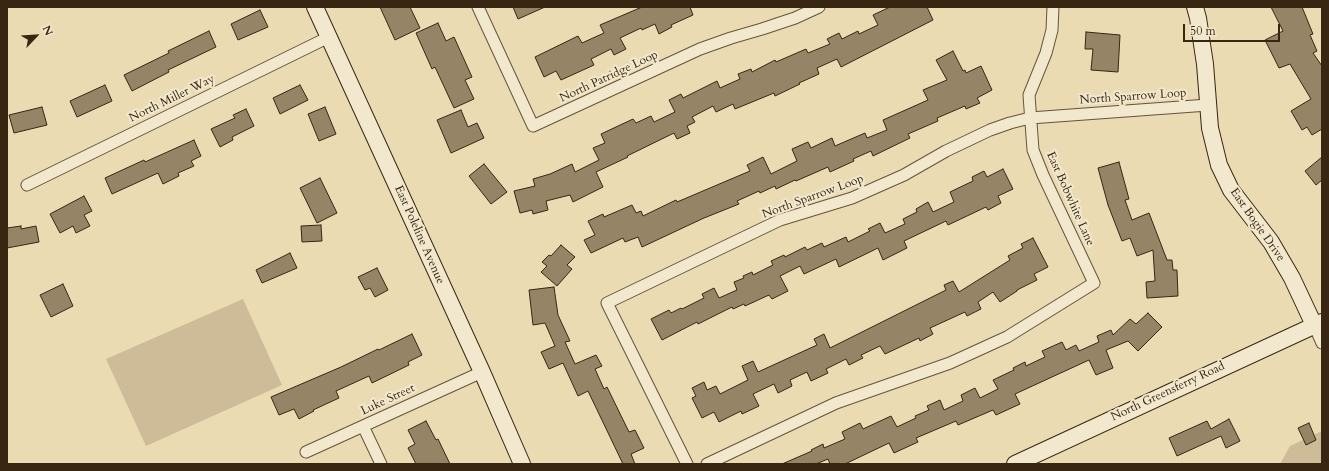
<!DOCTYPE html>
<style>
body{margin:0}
#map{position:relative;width:1329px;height:471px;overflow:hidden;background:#ebdbb2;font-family:Cardo,serif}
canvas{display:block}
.frame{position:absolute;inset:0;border:8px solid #382613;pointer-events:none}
.north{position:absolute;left:16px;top:16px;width:40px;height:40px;-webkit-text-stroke:3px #f2e8cd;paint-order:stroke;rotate:65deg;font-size:11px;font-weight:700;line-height:16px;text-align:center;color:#382613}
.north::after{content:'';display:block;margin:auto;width:14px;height:18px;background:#382613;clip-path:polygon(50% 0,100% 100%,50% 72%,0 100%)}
.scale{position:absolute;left:1183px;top:24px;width:97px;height:18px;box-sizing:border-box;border:2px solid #382613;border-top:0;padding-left:5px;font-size:12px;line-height:14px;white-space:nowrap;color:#382613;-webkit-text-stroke:3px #f2e8cd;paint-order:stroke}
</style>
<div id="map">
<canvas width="1329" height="471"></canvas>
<div class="frame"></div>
<div class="north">N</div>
<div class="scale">50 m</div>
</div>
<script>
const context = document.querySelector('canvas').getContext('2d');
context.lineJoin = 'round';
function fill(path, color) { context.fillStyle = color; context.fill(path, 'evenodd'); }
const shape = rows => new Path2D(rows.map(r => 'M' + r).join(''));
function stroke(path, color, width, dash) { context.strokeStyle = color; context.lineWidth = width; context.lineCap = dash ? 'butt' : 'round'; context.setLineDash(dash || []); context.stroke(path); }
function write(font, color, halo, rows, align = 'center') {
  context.font = font + ' Cardo,serif'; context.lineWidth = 4; context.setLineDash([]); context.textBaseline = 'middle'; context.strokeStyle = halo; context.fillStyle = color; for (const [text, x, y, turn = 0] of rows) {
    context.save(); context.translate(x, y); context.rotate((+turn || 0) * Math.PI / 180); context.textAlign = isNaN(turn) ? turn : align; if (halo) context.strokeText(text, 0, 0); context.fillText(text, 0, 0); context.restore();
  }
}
const green = shape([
 [243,299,282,385,146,446,106,359],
 [1322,431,1322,464,1280,464,1290,446]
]);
const building = shape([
 [380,7,410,7,420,28,395,40,380,7],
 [513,7,545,7,518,19,513,7],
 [642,7,690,7,693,15,671,25,672,27,659,34,655,24,642,30,641,28,620,38,626,49,614,55,611,49,591,59,594,65,561,80,556,71,544,77,535,57,578,36,582,43,604,33,600,25,642,7],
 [890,7,927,7,933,20,841,67,837,59,817,68,819,74,799,83,800,84,775,96,774,93,735,109,733,104,716,112,713,106,692,117,695,122,687,126,690,133,677,139,674,133,627,156,628,157,596,172,603,187,573,202,570,195,546,201,548,210,533,214,532,210,520,213,514,191,535,186,533,179,550,174,572,164,575,172,599,160,593,148,605,143,601,134,633,119,636,123,651,116,654,122,675,112,669,100,681,94,683,98,717,81,720,88,740,79,738,74,751,69,752,72,775,60,776,62,806,49,808,53,830,44,827,39,839,33,842,39,858,31,859,34,878,25,873,15,890,7],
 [1271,7,1302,7,1313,34,1310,35,1317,51,1313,53,1322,66,1322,129,1312,135,1307,127,1302,130,1291,111,1311,99,1290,64,1279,68,1265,40,1283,31,1271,7],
 [260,10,268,27,238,40,231,24,260,10],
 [438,23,446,41,454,37,472,77,465,80,474,99,454,108,435,67,432,69,416,33,438,23],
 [209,31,216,47,168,70,169,72,132,91,124,75,169,53,168,51,209,31],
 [1086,32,1120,35,1118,72,1091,70,1093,49,1085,49,1086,32],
 [953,51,963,71,965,70,966,73,981,66,992,90,977,98,980,103,966,109,965,106,937,118,938,121,908,134,910,138,873,156,871,151,853,159,854,161,830,172,828,167,796,181,795,180,776,189,775,186,760,193,759,191,737,201,739,204,704,218,642,247,638,237,625,242,623,238,591,253,584,240,595,235,588,221,603,214,604,217,632,205,636,213,641,211,643,216,676,200,677,202,750,171,747,165,763,157,771,174,797,161,792,149,808,142,811,148,832,138,835,146,865,133,867,138,887,130,883,120,928,100,923,90,947,80,936,60,953,51],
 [105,85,112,101,77,117,70,101,105,85],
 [300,85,308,100,280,114,273,98,300,85],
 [42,107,47,125,14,133,9,115,42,107],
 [325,107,336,134,319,141,308,114,325,107],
 [246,109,254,126,232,137,233,140,220,147,211,129,235,118,233,115,246,109],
 [461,110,468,127,477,123,484,138,451,153,437,120,461,110],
 [194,140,201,156,191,161,194,166,178,173,179,176,163,184,158,173,112,194,105,178,144,160,145,162,194,140],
 [1322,157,1322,180,1316,185,1305,171,1322,157],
 [1119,162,1129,199,1125,200,1132,220,1149,213,1167,260,1172,260,1173,270,1177,270,1178,296,1147,298,1146,282,1155,281,1153,250,1137,256,1130,238,1122,241,1108,205,1098,168,1119,162],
 [484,164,507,192,491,204,469,176,484,164],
 [1003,169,1013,189,998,196,1001,203,988,210,986,207,948,225,946,221,904,241,907,248,883,260,878,248,839,267,836,259,804,274,800,266,780,276,788,291,772,299,769,295,745,306,744,304,733,309,732,307,698,324,697,322,662,340,651,319,669,310,671,313,681,308,682,309,704,298,702,294,714,288,719,298,737,290,734,282,744,278,743,276,752,272,753,275,773,265,771,261,784,255,785,257,805,247,807,250,822,243,824,247,846,237,848,242,870,231,868,229,880,223,885,233,905,224,903,219,917,212,916,209,928,202,933,212,954,202,950,192,973,181,972,177,984,171,987,177,1003,169],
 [320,178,337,213,317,223,300,188,320,178],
 [84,196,92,211,84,215,90,226,76,233,73,226,60,233,50,214,84,196],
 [321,225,322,241,302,242,301,226,321,225],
 [21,226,21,229,36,226,39,242,7,248,7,228,21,226],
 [1033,238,1048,267,1034,274,1037,280,1017,290,1017,291,1000,302,993,292,978,302,981,309,967,316,965,312,930,328,933,334,920,341,919,338,885,354,880,346,861,355,863,358,849,365,846,359,826,369,828,373,811,381,807,372,790,380,792,386,778,393,774,384,753,394,759,406,742,414,741,411,719,422,714,412,702,418,692,398,696,396,692,388,704,382,707,390,716,386,720,394,748,380,742,366,753,361,758,372,817,345,814,339,824,334,830,348,946,290,944,285,953,281,959,292,1010,260,1008,256,1023,248,1021,244,1033,238],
 [561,245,575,257,567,265,572,269,557,286,541,272,547,266,542,262,549,255,551,256,561,245],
 [290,253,297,268,262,283,256,270,290,253],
 [377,268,388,290,375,297,370,288,365,290,358,277,377,268],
 [63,284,73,306,51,317,40,295,63,284],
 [554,287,558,315,570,341,565,342,575,364,596,355,602,366,595,369,604,389,607,387,629,432,635,430,644,448,631,454,635,464,623,464,588,391,578,396,563,363,549,369,541,352,555,346,545,323,533,325,529,290,554,287],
 [1148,313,1162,327,1138,351,1128,341,1106,350,1113,368,1096,375,1089,360,1015,394,1020,404,996,415,993,410,958,425,956,421,916,438,918,442,894,453,889,443,845,464,830,464,828,459,816,464,782,464,812,451,811,450,823,444,824,448,845,439,842,432,860,423,863,429,891,416,897,427,916,418,915,416,929,410,927,406,940,400,944,410,963,401,961,395,975,388,980,398,998,389,993,380,1014,370,1013,368,1025,362,1026,366,1045,357,1042,351,1062,342,1066,350,1076,345,1079,351,1099,342,1097,336,1111,330,1113,335,1130,319,1136,324,1148,313],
 [412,334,422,355,408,362,409,365,372,383,369,376,336,391,339,398,313,410,314,411,299,419,294,409,279,415,271,397,341,367,378,349,379,350,412,334],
 [1229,419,1240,441,1226,448,1221,436,1177,456,1169,438,1207,421,1211,429,1229,419],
 [426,421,436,440,438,439,450,464,416,464,408,448,415,444,408,430,426,421],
 [1309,423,1316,440,1306,445,1298,428,1309,423]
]);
const street = shape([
 [478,7,533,126,700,49,731,38,762,29,795,18,819,7],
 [27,185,329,37],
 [1314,325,1322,343],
 [363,426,381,464],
 [306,452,482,372],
 [687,464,607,303,780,220,852,198,904,175,946,151,990,130,1010,123,1030,118,1208,105],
 [707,464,836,403,950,363,1007,337,1094,283,1043,175,1033,150,1029,95,1046,53,1052,30,1053,7]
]);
const secondary = shape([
 [315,7,482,372,522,464],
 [1195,7,1198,18,1205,64,1210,128,1219,165,1231,190,1271,242,1292,278,1314,325],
 [1015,464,1322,322]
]);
const streetNames = [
 ["North Patridge Loop",609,77,-25],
 ["North Sparrow Loop",1133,97,-4],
 ["North Miller Way",172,99,-26],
 ["North Sparrow Loop",813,197,-20],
 ["East Bobwhite Lane",1070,199,66],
 ["East Bogie Drive",1257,225,55],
 ["East Poleline Avenue",419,235,66],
 ["North Greensferry Road",1168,392,-25],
 ["Luke Street",388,400,-25]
];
fill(green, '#cdbc97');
fill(building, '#958466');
stroke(building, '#382613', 1);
stroke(street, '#65533b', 13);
stroke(secondary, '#382613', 18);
stroke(street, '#f2e8cd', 11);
stroke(secondary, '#f2e8cd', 16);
write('12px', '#382613', '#f2e8cd', streetNames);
</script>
